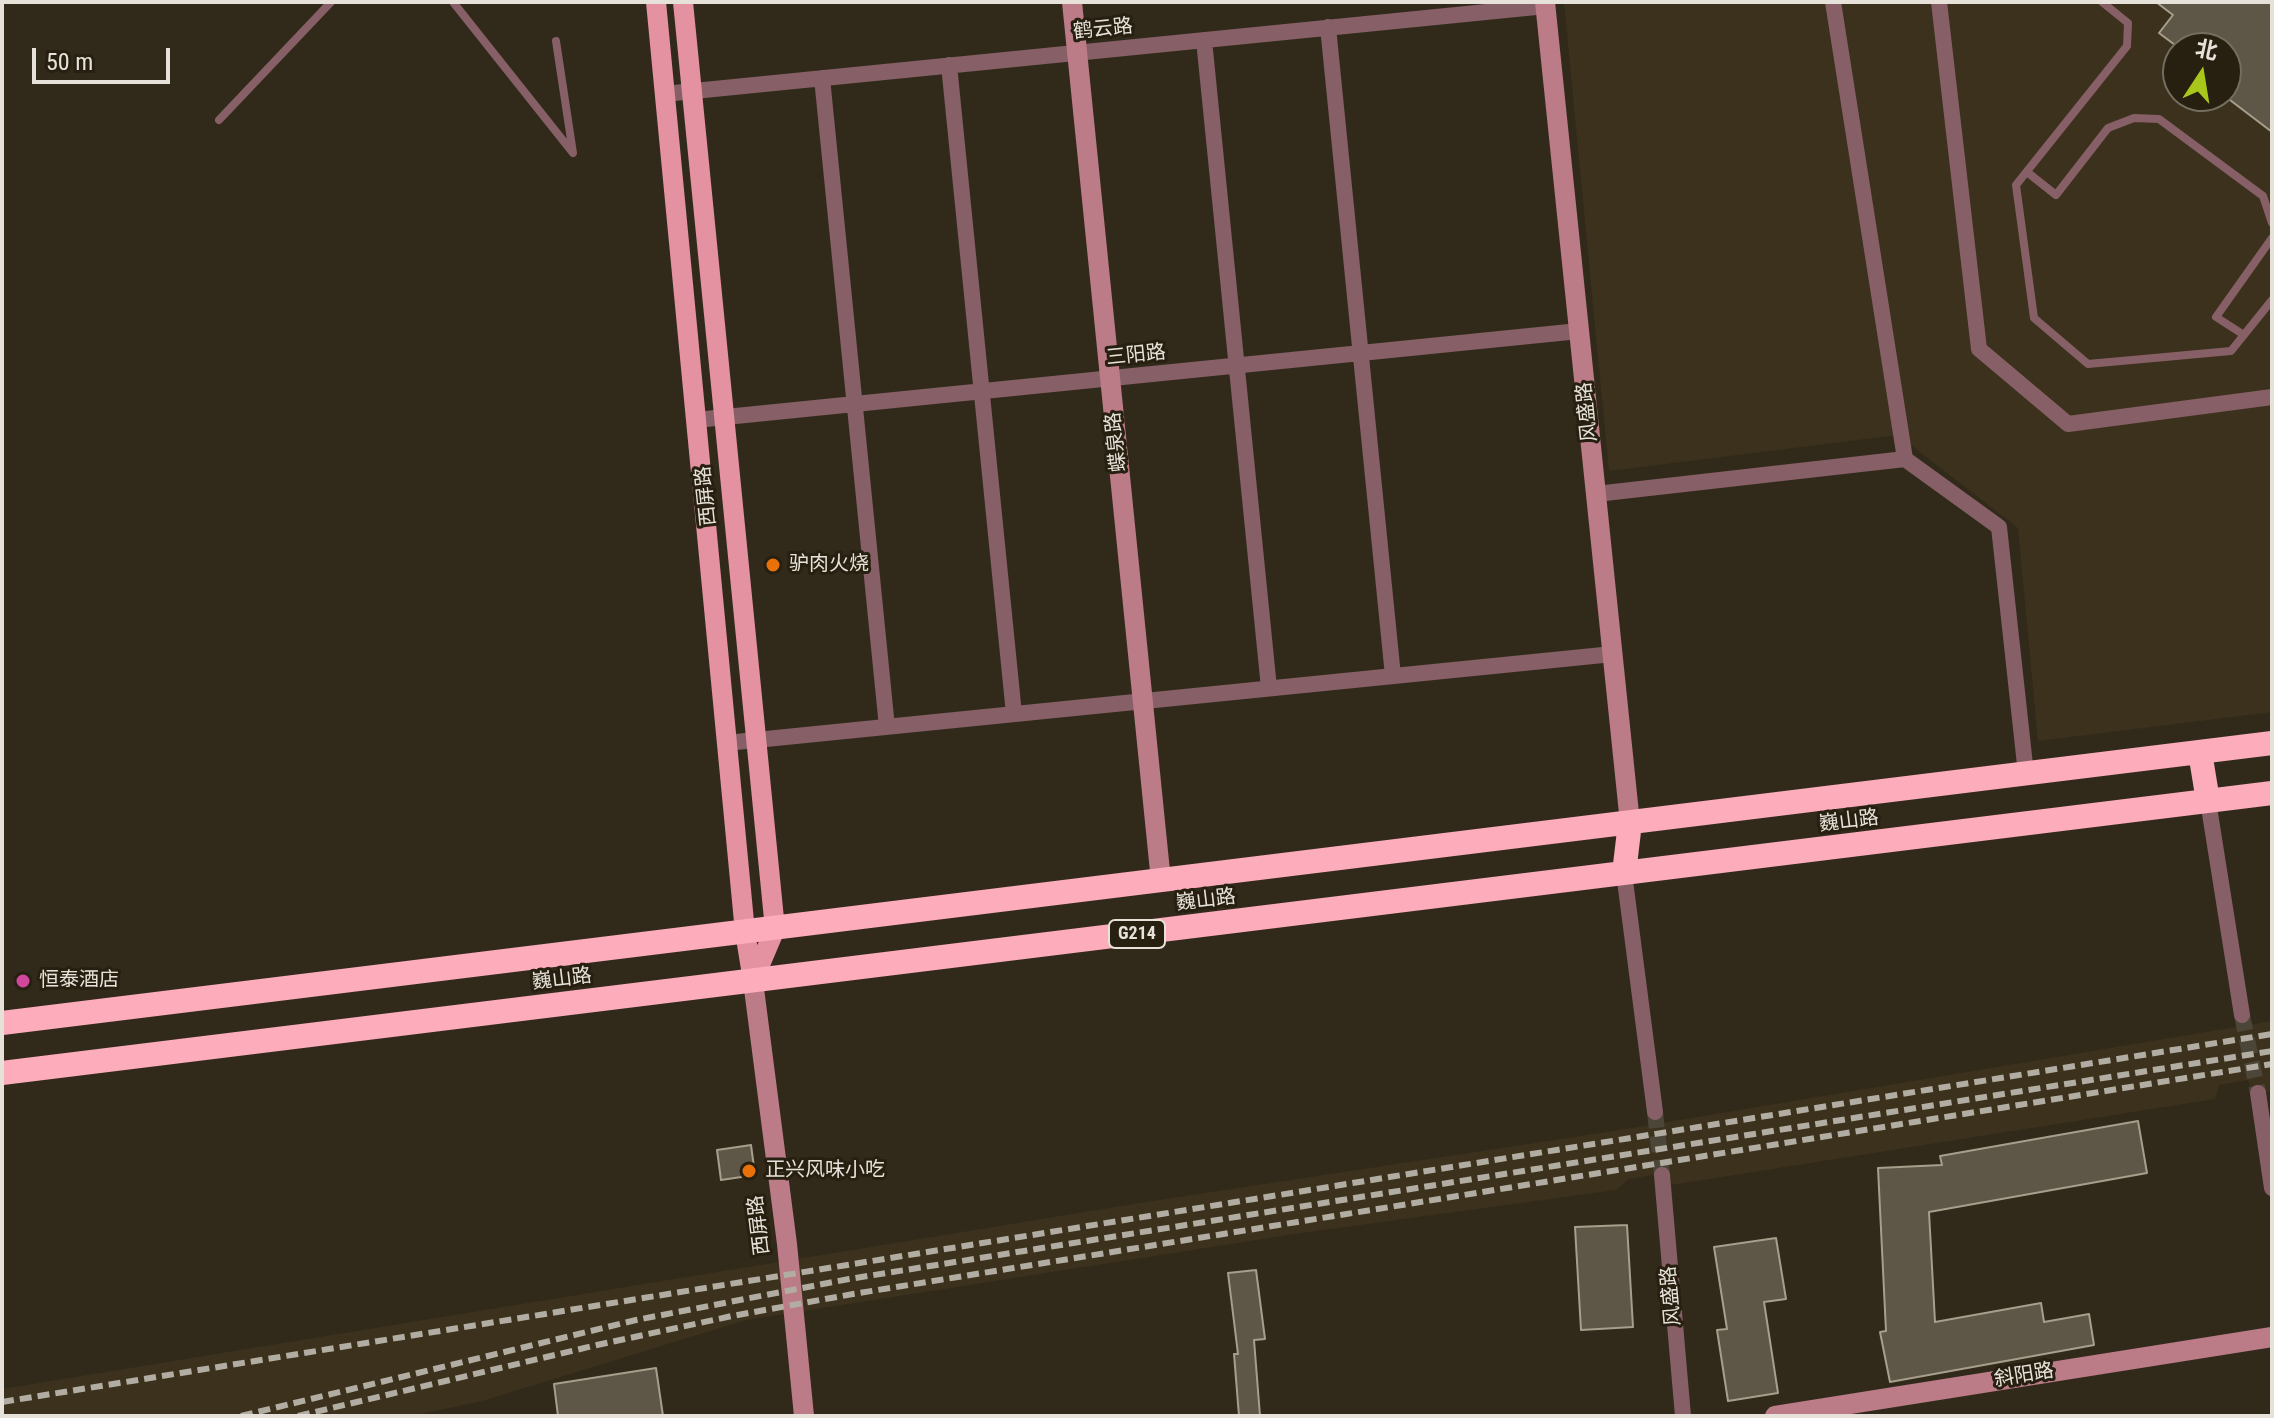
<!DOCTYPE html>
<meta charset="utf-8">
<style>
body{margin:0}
#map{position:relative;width:2274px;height:1418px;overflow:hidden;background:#312a1b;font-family:"Roboto Condensed","Noto Sans SC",sans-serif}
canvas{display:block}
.frame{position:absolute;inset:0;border:4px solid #e7e2d9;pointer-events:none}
.north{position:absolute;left:2162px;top:32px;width:80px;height:80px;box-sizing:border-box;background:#272011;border:2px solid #746e61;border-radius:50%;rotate:12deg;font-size:22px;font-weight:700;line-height:32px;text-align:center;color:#e7e2d9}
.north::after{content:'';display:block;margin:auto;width:28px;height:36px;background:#a9c71a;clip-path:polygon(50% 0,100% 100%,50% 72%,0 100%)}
.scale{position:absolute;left:32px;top:48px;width:138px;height:36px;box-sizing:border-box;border:4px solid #e7e2d9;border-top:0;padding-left:10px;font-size:24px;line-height:28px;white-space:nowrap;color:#e7e2d9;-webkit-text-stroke:6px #272011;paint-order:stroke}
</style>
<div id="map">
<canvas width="2274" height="1418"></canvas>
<div class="frame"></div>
<div class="north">北</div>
<div class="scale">50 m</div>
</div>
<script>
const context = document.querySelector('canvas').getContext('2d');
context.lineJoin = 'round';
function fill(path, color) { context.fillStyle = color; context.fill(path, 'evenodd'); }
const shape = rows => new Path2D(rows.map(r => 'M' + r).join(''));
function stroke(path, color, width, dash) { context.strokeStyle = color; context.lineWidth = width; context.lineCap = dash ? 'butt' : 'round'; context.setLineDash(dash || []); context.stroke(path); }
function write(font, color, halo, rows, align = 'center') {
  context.font = font + ' "Roboto Condensed","Noto Sans SC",sans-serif'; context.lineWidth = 6; context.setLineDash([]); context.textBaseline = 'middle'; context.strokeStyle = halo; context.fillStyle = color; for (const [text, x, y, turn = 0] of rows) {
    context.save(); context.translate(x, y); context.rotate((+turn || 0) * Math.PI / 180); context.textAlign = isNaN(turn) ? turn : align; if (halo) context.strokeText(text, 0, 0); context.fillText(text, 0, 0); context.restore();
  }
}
const built = shape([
 [1564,2,2272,2,2272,712,2038,741,2018,528,1898,435,1609,471],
 [2178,48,2226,48,2226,96,2178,96],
 [2272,1021,2272,1091,2253,1094,2248,1080,2219,1085,2215,1099,1671,1185,1653,1175,1629,1179,1616,1190,1301,1233,746,1320,482,1401,411,1416,2,1416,2,1389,1146,1202,1614,1131]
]);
const building = shape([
 [2156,2,2272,2,2272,132,2226,97,2226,48,2179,48,2159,33,2173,15,2156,2],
 [2138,1121,2147,1173,1929,1212,1935,1322,2041,1303,2044,1322,2089,1314,2094,1345,1890,1382,1880,1332,1886,1331,1878,1168,1942,1165,1940,1156,2138,1121],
 [751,1145,755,1175,721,1180,717,1150,751,1145],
 [1627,1225,1633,1327,1581,1330,1575,1227,1627,1225],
 [1776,1238,1786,1299,1764,1302,1778,1393,1728,1401,1717,1330,1727,1329,1714,1247,1776,1238],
 [1256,1270,1265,1339,1254,1340,1260,1416,1239,1416,1234,1354,1238,1354,1228,1273,1256,1270],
 [656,1368,663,1416,558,1416,554,1384,656,1368]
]);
const streetTunnel = shape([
 [2242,1015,2258,1093],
 [1655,1112,1662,1175]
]);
const lane = shape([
 [453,2,573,153,556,41],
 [2102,2,2128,23,2127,46,2016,185,2034,318,2088,364,2231,351,2272,300],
 [219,120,331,2],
 [2027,172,2056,195,2108,128,2134,118,2159,119,2263,196,2272,223],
 [2244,335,2216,317,2272,238]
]);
const street = shape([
 [1939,2,1979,349,2068,424,2272,397],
 [1328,27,1393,676],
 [1204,40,1269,688],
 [949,65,1014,714],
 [822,78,887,727],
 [664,94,1546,6],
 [696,420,1579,331],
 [1905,459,1999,527,2026,774],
 [1596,494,1905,459,1833,2],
 [726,743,1613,654],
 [2208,801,2242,1015],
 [1624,873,1655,1112],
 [2258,1093,2272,1188],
 [1662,1175,1683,1416]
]);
const secondary = shape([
 [1072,2,1161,881],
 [1545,2,1630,823],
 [753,981,787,1244,804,1416],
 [1775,1416,2272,1337]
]);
const primary = shape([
 [656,2,745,932,753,981],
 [683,2,775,929,753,981]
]);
const highway = shape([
 [2200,752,2208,801],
 [1624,873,1630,823],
 [2,1023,2272,743],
 [2,1073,2272,793]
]);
const rail = shape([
 [2,1402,2272,1034],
 [241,1416,636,1320,849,1279,2272,1051],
 [298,1416,597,1345,732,1316,853,1294,2272,1064]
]);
const markers = [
 [773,565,8,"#e8710a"],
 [23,981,8,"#d1479c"],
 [749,1171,8,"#e8710a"]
];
const shields = [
 [1137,934,56]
];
const shieldNames = [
 ["G214",1137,934]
];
const streetNames = [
 ["鹤云路",1103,30,-6],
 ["三阳路",1136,356,-6],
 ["风盛路",1588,412,-96],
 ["蝶泉路",1117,442,-96],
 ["西屏路",707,496,-96],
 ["巍山路",1849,822,-7],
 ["巍山路",1206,901,-7],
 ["巍山路",562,980,-7],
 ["西屏路",760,1225,-97],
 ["风盛路",1672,1296,-95],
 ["斜阳路",2024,1376,-9]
];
const poiNames = [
 ["驴肉火烧",789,565],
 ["恒泰酒店",39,981],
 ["正兴风味小吃",765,1171]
];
fill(built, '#3c311c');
fill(building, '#5e5646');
stroke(building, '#a89e8c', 2);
stroke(streetTunnel, '#4c4638', 16, [16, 8]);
stroke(lane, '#875f66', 8);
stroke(street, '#875f66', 16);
stroke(secondary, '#bb7b87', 20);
stroke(primary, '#e491a1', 20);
stroke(highway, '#fcacbb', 24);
stroke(rail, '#b2ada2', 6, [12, 6]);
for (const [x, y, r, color] of markers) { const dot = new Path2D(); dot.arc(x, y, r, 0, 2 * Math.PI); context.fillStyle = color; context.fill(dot); stroke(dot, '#272011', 3); }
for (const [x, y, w] of shields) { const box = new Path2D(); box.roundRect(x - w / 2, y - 14, w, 28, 6); context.fillStyle = '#272011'; context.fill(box); stroke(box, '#e7e2d9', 2); }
write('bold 18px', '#e7e2d9', null, shieldNames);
write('20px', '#e7e2d9', '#272011', streetNames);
write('20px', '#e7e2d9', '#272011', poiNames, 'left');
</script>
